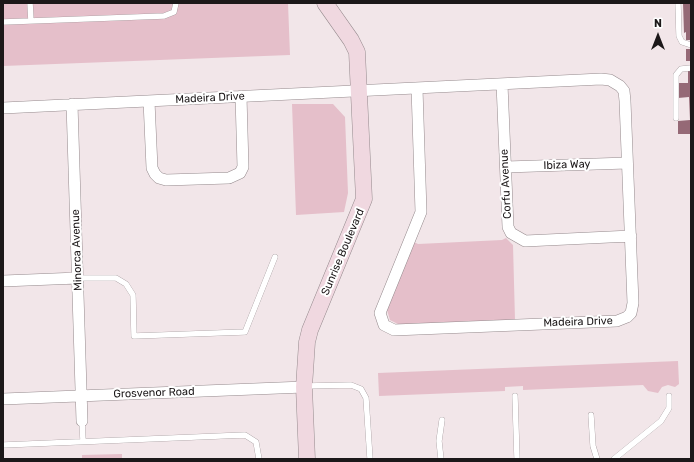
<!DOCTYPE html>
<style>
body{margin:0}
#map{position:relative;width:694px;height:462px;overflow:hidden;background:#f2e6e9;font-family:Rubik,sans-serif}
canvas{display:block}
.frame{position:absolute;inset:0;border:4px solid #1c1819;pointer-events:none}
.north{position:absolute;left:638px;top:16px;width:40px;height:40px;-webkit-text-stroke:3px #fff;paint-order:stroke;rotate:0deg;font-size:11px;font-weight:700;line-height:16px;text-align:center;color:#1c1819}
.north::after{content:'';display:block;margin:auto;width:14px;height:18px;background:#1c1819;clip-path:polygon(50% 0,100% 100%,50% 72%,0 100%)}
</style>
<div id="map">
<canvas width="694" height="462"></canvas>
<div class="frame"></div>
<div class="north">N</div>
</div>
<script>
const context = document.querySelector('canvas').getContext('2d');
context.lineJoin = 'round';
function fill(path, color) { context.fillStyle = color; context.fill(path, 'evenodd'); }
const shape = rows => new Path2D(rows.map(r => 'M' + r).join(''));
function stroke(path, color, width, dash) { context.strokeStyle = color; context.lineWidth = width; context.lineCap = dash ? 'butt' : 'round'; context.setLineDash(dash || []); context.stroke(path); }
function write(font, color, halo, rows, align = 'center') {
  context.font = font + ' Rubik,sans-serif'; context.lineWidth = 4; context.setLineDash([]); context.textBaseline = 'middle'; context.strokeStyle = halo; context.fillStyle = color; for (const [text, x, y, turn = 0] of rows) {
    context.save(); context.translate(x, y); context.rotate((+turn || 0) * Math.PI / 180); context.textAlign = isNaN(turn) ? turn : align; if (halo) context.strokeText(text, 0, 0); context.fillText(text, 0, 0); context.restore();
  }
}
const green = shape([
 [3,3,288,3,290,55,3,66],
 [292,104,333,104,345,117,348,193,344,212,296,215],
 [506,238,513,245,515,320,400,325,390,320,387,310,414,242,418,244,502,240],
 [678,361,679,384,675,387,668,385,662,387,658,393,648,391,643,385,523,390,523,386,505,387,505,391,379,396,378,373],
 [122,454,122,459,82,459,82,455]
]);
const building = shape([
 [683,3,691,3,691,40,686,40,686,32,684,33],
 [686,49,691,49,691,61,686,61],
 [688,71,691,71,691,134,678,134,678,121,690,120,689,97,678,98,677,83,688,83]
]);
const lane = shape([
 [30,3,31,21],
 [678,3,679,36,682,42,691,45],
 [3,22,164,16,174,12,176,3],
 [676,118,676,75,681,69,691,68],
 [78,278,116,278,126,284,133,295,134,336,245,332,275,257],
 [306,386,351,385,361,389,366,398,370,459],
 [515,396,517,459],
 [591,415,593,446,597,459],
 [82,421,83,441],
 [3,445,245,435,256,442,259,459],
 [441,459,439,441,442,420],
 [614,459,661,421,669,408,669,396]
]);
const street = shape([
 [502,84,508,227,511,233,525,241,631,236],
 [149,101,152,168,155,174,159,178,166,180,229,178,240,173,243,167,241,96],
 [72,104,82,421],
 [3,108,601,79,610,80,620,86,624,91,625,101,633,303,631,313,627,317,617,321,394,330,384,325,380,313,421,212,417,88],
 [506,167,627,163],
 [3,281,78,278],
 [3,399,304,387]
]);
const secondary = shape([
 [307,459,304,387,307,342,310,330,364,199,357,52,351,40,325,3]
]);
const streetNames = [
 ["Madeira Drive",210,98,-3],
 ["Ibiza Way",567,165,-2],
 ["Corfu Avenue",506,184,-93],
 ["Minorca Avenue",77,250,-92],
 ["Sunrise Boulevard",343,252,-67],
 ["Madeira Drive",578,322,-2],
 ["Grosvenor Road",154,393,-2]
];
fill(green, '#e5bfca');
fill(building, '#956976');
stroke(lane, '#958a8d', 6);
stroke(street, '#958a8d', 12);
stroke(secondary, '#958a8d', 17);
stroke(lane, '#fff', 5.5);
stroke(street, '#fff', 11);
stroke(secondary, '#f0d8e0', 16);
write('11px', '#1c1819', '#fff', streetNames);
</script>
